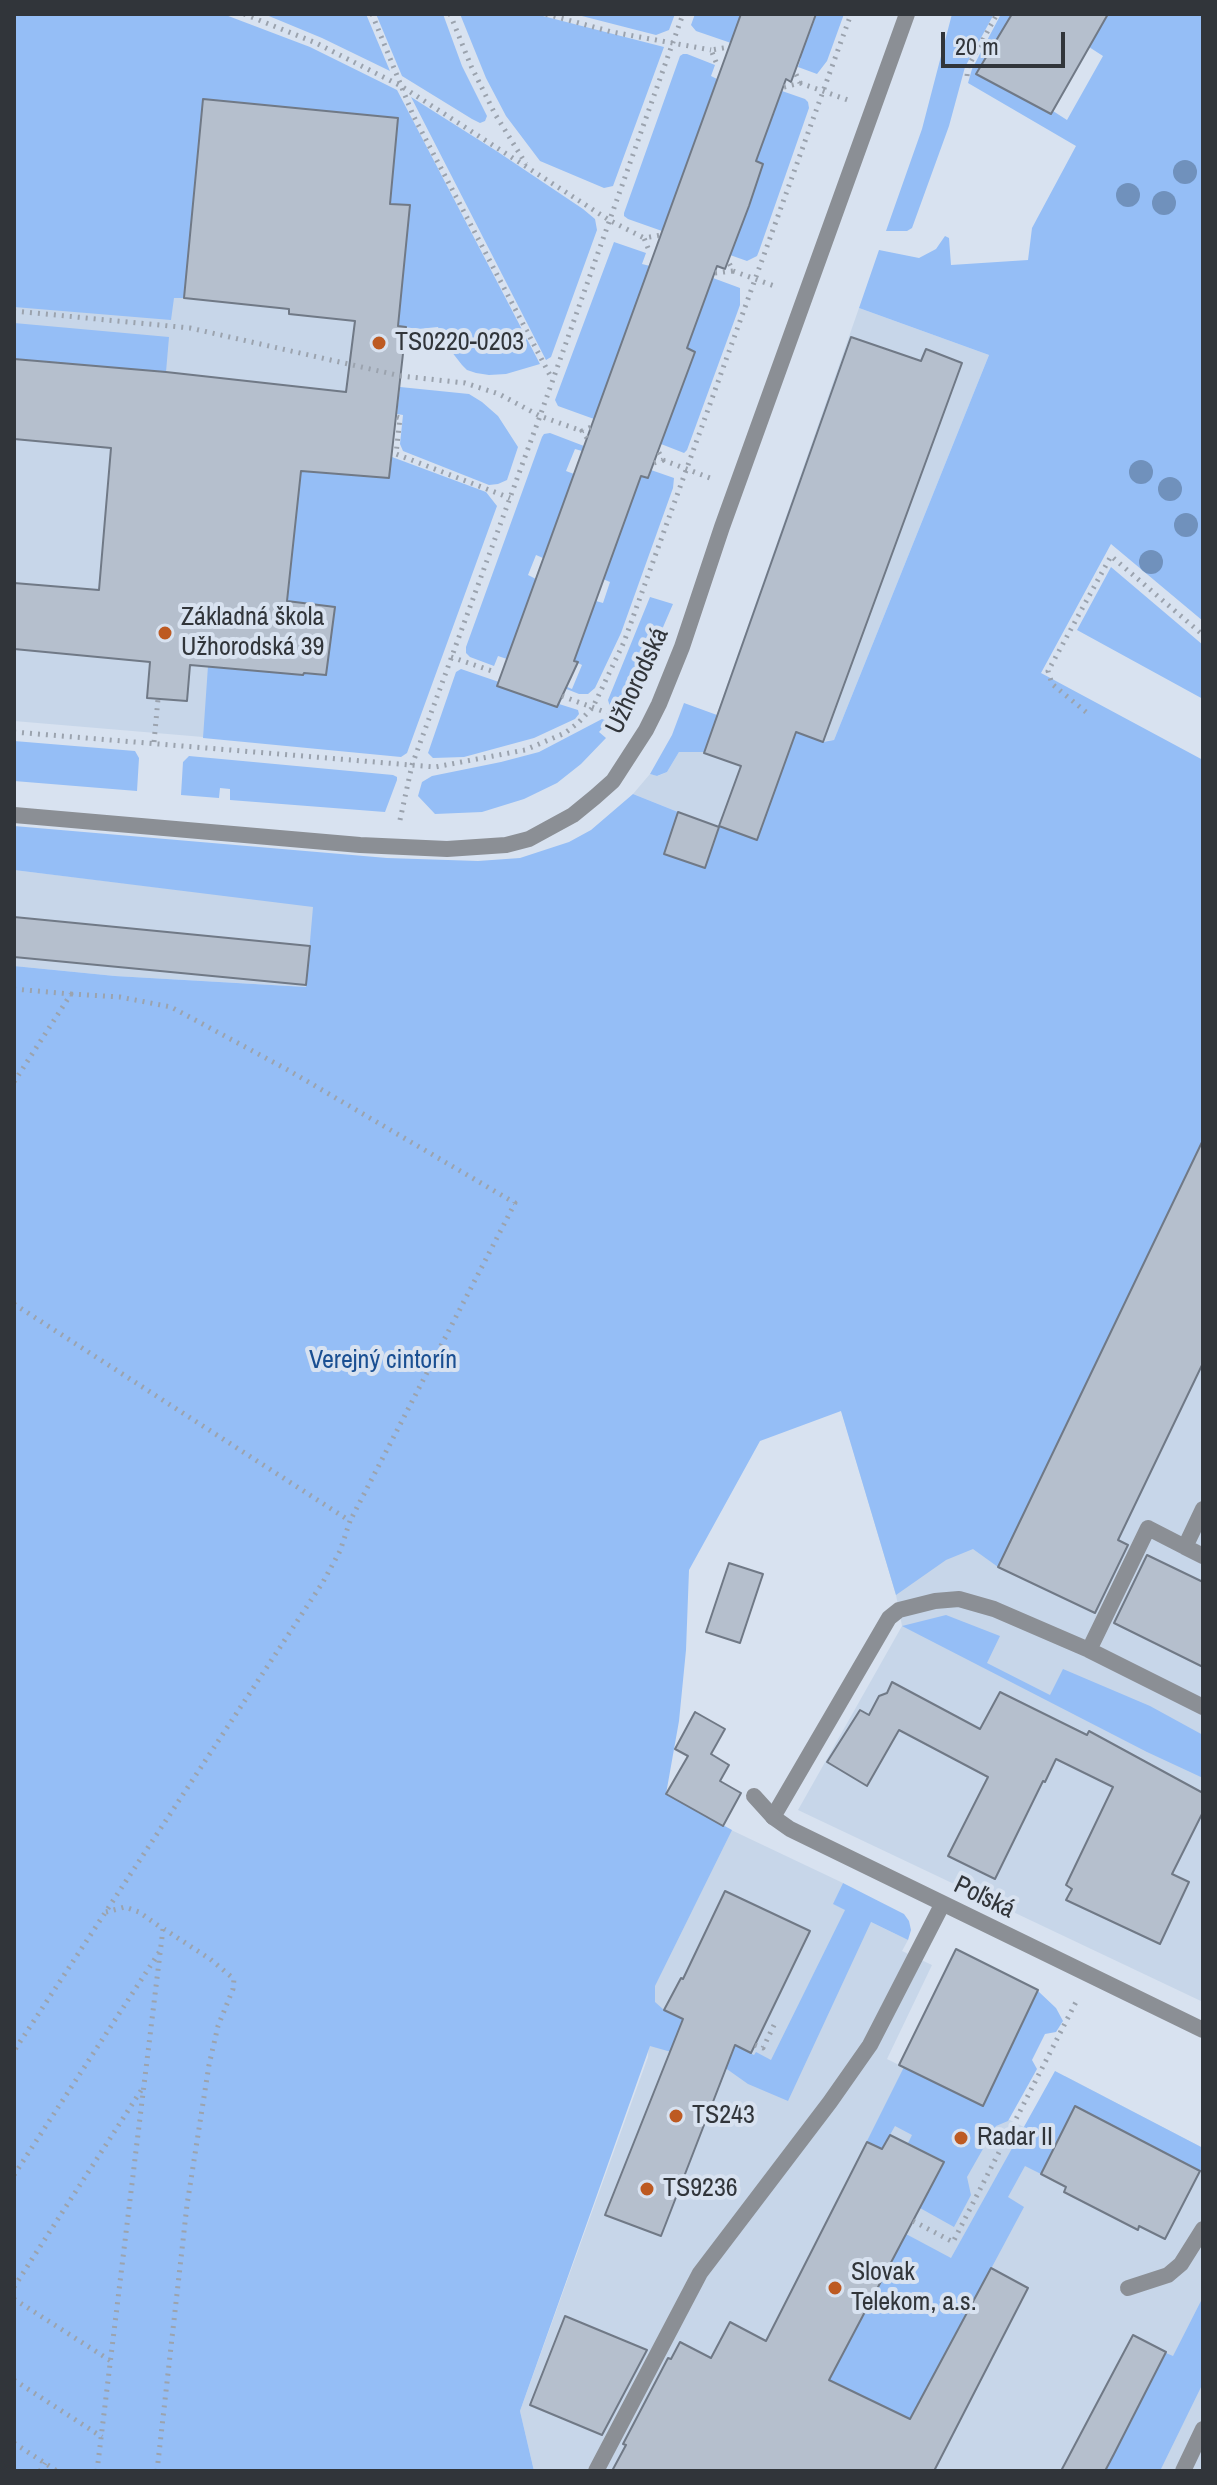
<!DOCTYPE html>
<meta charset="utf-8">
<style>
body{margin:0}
#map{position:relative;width:1217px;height:2485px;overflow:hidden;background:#d8e2f0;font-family:"Archivo Narrow",sans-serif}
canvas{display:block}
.frame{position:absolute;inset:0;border:16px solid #31353a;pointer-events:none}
.scale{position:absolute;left:941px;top:32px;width:124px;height:36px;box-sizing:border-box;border:4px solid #31353a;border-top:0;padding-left:10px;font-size:24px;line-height:28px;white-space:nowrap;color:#31353a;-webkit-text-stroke:6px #d8e2f0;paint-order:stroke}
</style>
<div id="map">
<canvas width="1217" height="2485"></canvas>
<div class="frame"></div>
<div class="scale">20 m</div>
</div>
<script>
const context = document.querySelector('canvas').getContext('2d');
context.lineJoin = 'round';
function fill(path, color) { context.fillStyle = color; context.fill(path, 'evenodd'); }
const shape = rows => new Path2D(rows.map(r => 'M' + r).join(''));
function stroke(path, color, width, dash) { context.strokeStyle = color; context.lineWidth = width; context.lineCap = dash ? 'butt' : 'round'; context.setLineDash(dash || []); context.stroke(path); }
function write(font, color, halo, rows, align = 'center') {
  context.font = font + ' "Archivo Narrow",sans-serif'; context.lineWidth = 8; context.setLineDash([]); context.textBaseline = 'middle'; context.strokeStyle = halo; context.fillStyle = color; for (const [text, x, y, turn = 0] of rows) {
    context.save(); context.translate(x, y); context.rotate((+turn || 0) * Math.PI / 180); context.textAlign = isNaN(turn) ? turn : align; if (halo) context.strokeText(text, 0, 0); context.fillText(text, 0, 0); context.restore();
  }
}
const built = shape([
 [103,52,254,105,397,118,390,203,410,205,398,325,406,327,391,460,404,754,14,721,14,105],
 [859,308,989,355,834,740,791,744,757,840,705,868,664,854,678,812,633,794,650,774,658,776,667,772,679,752,704,751],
 [14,870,314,906,306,987,115,976,14,966],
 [1203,1015,1203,2002,798,1810,902,1626,896,1595,841,1410],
 [666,1794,727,1828,843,1883,834,1904,908,1940,902,1951,932,1965,887,2059,1034,2132,1065,2076,1203,2148,1203,2471,534,2471,520,2411,648,2057]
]);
const green = shape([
 [14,14,223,14,310,47,397,90,540,364,506,374,489,375,476,373,467,370,462,365,444,342,438,327,418,329,398,326,410,206,390,204,397,118,203,99,184,298,174,298,171,320,14,307],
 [264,14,366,14,390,71,322,38],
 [376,14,443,14,462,66,487,116,485,121,480,123,472,119,402,76],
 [460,14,535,14,664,47,613,186,604,188,540,161,506,116,486,78],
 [574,14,675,14,669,30,656,35],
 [695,14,741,14,731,43,696,31,691,25],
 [808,14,844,14,827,61,817,74,798,67,801,58,793,55,800,37,807,40,815,19,808,16],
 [952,14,994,14,965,67,949,126,912,228,907,231,886,231,922,129],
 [1001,14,1012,14,977,74,1050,114,1053,111,1067,120,1103,56,1089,47,1108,14,1203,14,1203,621,1111,544,1041,673,1203,760,1203,1140,998,1567,973,1549,946,1560,896,1595,841,1411,760,1441,689,1570,686,1650,679,1721,666,1794,732,1830,655,1986,655,2002,664,2010,754,2055,756,2052,771,2060,845,1910,833,1904,843,1883,904,1914,909,1921,911,1930,908,1940,871,1922,788,2101,748,2084,724,2067,650,2046,520,2411,534,2471,14,2471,14,966,115,976,306,987,313,907,14,870,14,826,387,858,478,861,520,858,569,842,591,830,633,794,678,812,664,854,704,868,719,826,757,840,791,744,786,728,823,742,834,740,989,355,859,308,879,250,919,258,936,249,945,236,949,238,951,265,1028,260,1032,228,1076,146,968,83,972,69],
 [683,54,687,54,715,65,711,76,717,79,662,231,628,219,624,216,624,213,680,56],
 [782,91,805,99,808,102,809,108,759,251,757,256,747,261,730,255,756,161],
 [411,97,498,152,583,209,595,219,597,230,551,357,546,360],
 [614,242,646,253,642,264,650,266,594,419,558,406,555,400],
 [713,278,740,288,740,305,687,450,684,453,661,444,695,352,687,348],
 [14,323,169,337,166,372,14,359],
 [400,387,469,394,482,402,498,416,518,447,507,480,498,484,489,485,403,451,400,444,403,415,397,414],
 [550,433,584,446,582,451,575,449,566,471,574,474,543,558,536,555,528,575,536,579,507,659,498,656,494,666,470,657,466,653,466,647,542,437,544,434],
 [392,457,486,492,497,506,407,753,401,757,203,738,208,666,302,675,304,673,326,674,335,607,287,601,301,471,389,478],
 [651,470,674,478,673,488,621,633,595,688,588,694,579,694,564,688,565,686,572,689,582,665,574,661,596,601,603,603,610,582,603,579,641,476,649,478],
 [1111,567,1203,645,1203,699,1077,630],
 [650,597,673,604,626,713,610,707,608,700],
 [461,669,499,682,498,686,557,707,559,704,578,710,579,714,575,719,534,738,464,757,433,758,428,753,456,672],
 [684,703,717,715,704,752,679,752,667,772,657,776,650,774,672,735],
 [602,719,618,725,613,731,606,724,599,732,606,738,581,764,557,783,524,799,482,812,435,814,418,796,422,782,432,776,501,762,539,752],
 [14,741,135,751,139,758,137,791,14,781],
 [189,756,393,775,397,777,397,780,385,812,230,800,230,789,220,788,219,798,181,795,183,762],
 [946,1615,1000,1636,987,1663,1050,1695,1063,1669,1150,1706,1203,1735,1203,1778,1147,1752,902,1626],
 [1038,1991,1056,2008,1063,2021,1056,2032,1045,2034,1032,2060,1037,2069,1008,2121,996,2126,967,2177,971,2195,954,2227,920,2208,944,2161,908,2143,912,2135,895,2126,882,2149,867,2141,904,2067,983,2105],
 [1055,2071,1203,2148,1203,2172,1075,2106,1041,2174,1025,2166,1008,2197,1024,2207,883,2471,824,2471,863,2397,829,2380,906,2234,951,2258],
 [1203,2297,1203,2383,1160,2471,1105,2471,1166,2353,1173,2356]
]);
const building = shape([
 [741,14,816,14,791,82,786,79,756,161,763,164,749,206,725,269,717,266,687,348,695,352,648,478,641,476,574,661,578,662,557,707,497,686,741,14],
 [1012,14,1108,14,1051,114,976,74,1012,14],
 [203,99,398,118,390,204,410,205,398,326,406,327,389,478,301,471,287,601,335,607,326,675,304,673,303,675,190,665,187,701,147,698,150,662,14,649,14,583,99,590,111,448,14,439,14,359,166,372,346,392,355,321,289,314,289,309,184,298,203,99],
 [851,337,921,361,926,349,962,363,823,742,796,732,757,840,719,826,741,766,704,753,851,337],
 [678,812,719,827,705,868,664,854,678,812],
 [14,917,310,946,306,985,14,957,14,917],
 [1203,1140,1203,1363,1118,1540,1128,1545,1095,1613,998,1567,1203,1140],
 [1147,1555,1203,1582,1203,1667,1114,1623,1147,1555],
 [729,1563,763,1574,740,1643,706,1632,729,1563],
 [892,1682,980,1729,1000,1692,1087,1735,1089,1731,1203,1793,1203,1812,1172,1874,1189,1882,1160,1944,1066,1900,1072,1889,1066,1885,1113,1787,1056,1759,1045,1782,1043,1781,995,1879,948,1856,988,1777,899,1730,867,1786,827,1762,860,1710,869,1715,879,1696,887,1693,892,1682],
 [695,1712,725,1729,711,1754,729,1765,720,1781,741,1793,723,1826,666,1794,688,1756,675,1749,695,1712],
 [725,1891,810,1931,751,2053,735,2045,661,2236,605,2215,683,2019,664,2010,681,1978,683,1979,725,1891],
 [956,1949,1038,1990,983,2106,899,2065,956,1949],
 [1075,2106,1200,2171,1165,2239,1139,2226,1138,2230,1064,2192,1066,2187,1041,2174,1075,2106],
 [890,2135,944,2162,829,2380,910,2419,991,2268,1028,2288,934,2471,612,2471,626,2445,623,2444,668,2358,671,2359,680,2342,711,2358,730,2322,766,2341,867,2142,882,2149,890,2135],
 [565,2316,647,2350,602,2435,530,2405,565,2316],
 [1133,2335,1166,2352,1114,2454,1105,2471,1061,2471,1133,2335]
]);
const path = shape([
 [244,14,316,43,401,86,609,220,644,238],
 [372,14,413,115,552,379],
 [450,14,471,66,495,114,526,164],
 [546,14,612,32,711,50],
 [716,62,711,50,729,47],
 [967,76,968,67,997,14],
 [800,83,848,100],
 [784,87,800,83,795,72],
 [648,248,644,238,661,235],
 [733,271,777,287],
 [715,273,733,271,728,261],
 [14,311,190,328,401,376,465,383,499,394,540,416,582,431],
 [397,417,400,418,396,454,510,498],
 [587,438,582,431,591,427],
 [663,460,710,478],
 [654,463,663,460,658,451],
 [451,657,492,671],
 [562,696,621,718],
 [1086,712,1052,684,1048,671,1111,556,1203,635],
 [14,732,435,767,525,750,565,733,578,723,593,707,624,642,851,14],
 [154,742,158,699],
 [400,820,412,765,540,416,683,14],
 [14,989,71,994,14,1082],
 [71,994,120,997,171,1007,288,1070,515,1203,350,1521],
 [14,1304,350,1521,340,1551,323,1582,14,2051],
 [755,2045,763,2048,775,2023],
 [14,2175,160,1951],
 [913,2221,953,2242,1078,1998],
 [14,2287,142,2089],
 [14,2299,111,2361],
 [14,2380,102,2437],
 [14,2443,57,2471],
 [40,2471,45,2463],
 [97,2471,163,1929,139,1912,125,1907,106,1912],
 [157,2471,187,2205,209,2065,218,2026,233,1989,234,1979,210,1959,164,1929]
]);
const lane = shape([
 [1203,1509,1185,1547,1203,1556],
 [1089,1650,1203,1707],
 [773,1817,889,1618,899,1610,935,1601,959,1599,994,1609,1089,1650,1148,1528,1185,1547],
 [1128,2288,1168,2275,1181,2264,1203,2229],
 [596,2471,700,2273,830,2102,870,2045,942,1905],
 [1183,2471,1203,2429]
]);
const street = shape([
 [14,815,360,845,447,849,506,845,529,839,573,815,595,797,613,781,646,730,659,704,682,647,722,527,907,14],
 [754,1796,773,1817,790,1829,1203,2030]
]);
const trees = [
 [1185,172],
 [1128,195],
 [1164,203],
 [1141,472],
 [1170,489],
 [1186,525],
 [1151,562]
];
const markers = [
 [379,343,8,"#bd5a22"],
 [165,633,8,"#bd5a22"],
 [676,2116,8,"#bd5a22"],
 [961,2138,8,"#bd5a22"],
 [647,2189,8,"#bd5a22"],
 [835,2288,8,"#bd5a22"]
];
const poiNames = [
 ["TS0220-0203",395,343],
 ["Základná škola",181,618],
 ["Užhorodská 39",181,648],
 ["TS243",692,2116],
 ["Radar II",977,2138],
 ["TS9236",663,2189],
 ["Slovak",851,2273],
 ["Telekom, a.s.",851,2303]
];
const streetNames = [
 ["Užhorodská",638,681,-65],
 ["Poľská",984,1898,26]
];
const parkNames = [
 ["Verejný cintorín",383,1361]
];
fill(built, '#c7d6e9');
fill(green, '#95bef6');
fill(building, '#b5bfcd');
stroke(building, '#707986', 2);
stroke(path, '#9ba3ae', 5, [2, 6]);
stroke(lane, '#8b8f95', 16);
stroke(street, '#8b8f95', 16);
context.fillStyle = '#7091bc';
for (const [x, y] of trees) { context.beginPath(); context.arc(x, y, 12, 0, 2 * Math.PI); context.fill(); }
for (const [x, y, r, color] of markers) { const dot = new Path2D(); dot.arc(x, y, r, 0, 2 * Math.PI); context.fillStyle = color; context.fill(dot); stroke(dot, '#d8e2f0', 3); }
write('26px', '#31353a', '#d8e2f0', poiNames, 'left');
write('26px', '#31353a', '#d8e2f0', streetNames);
write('26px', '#1a4f92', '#d8e2f0', parkNames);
</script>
